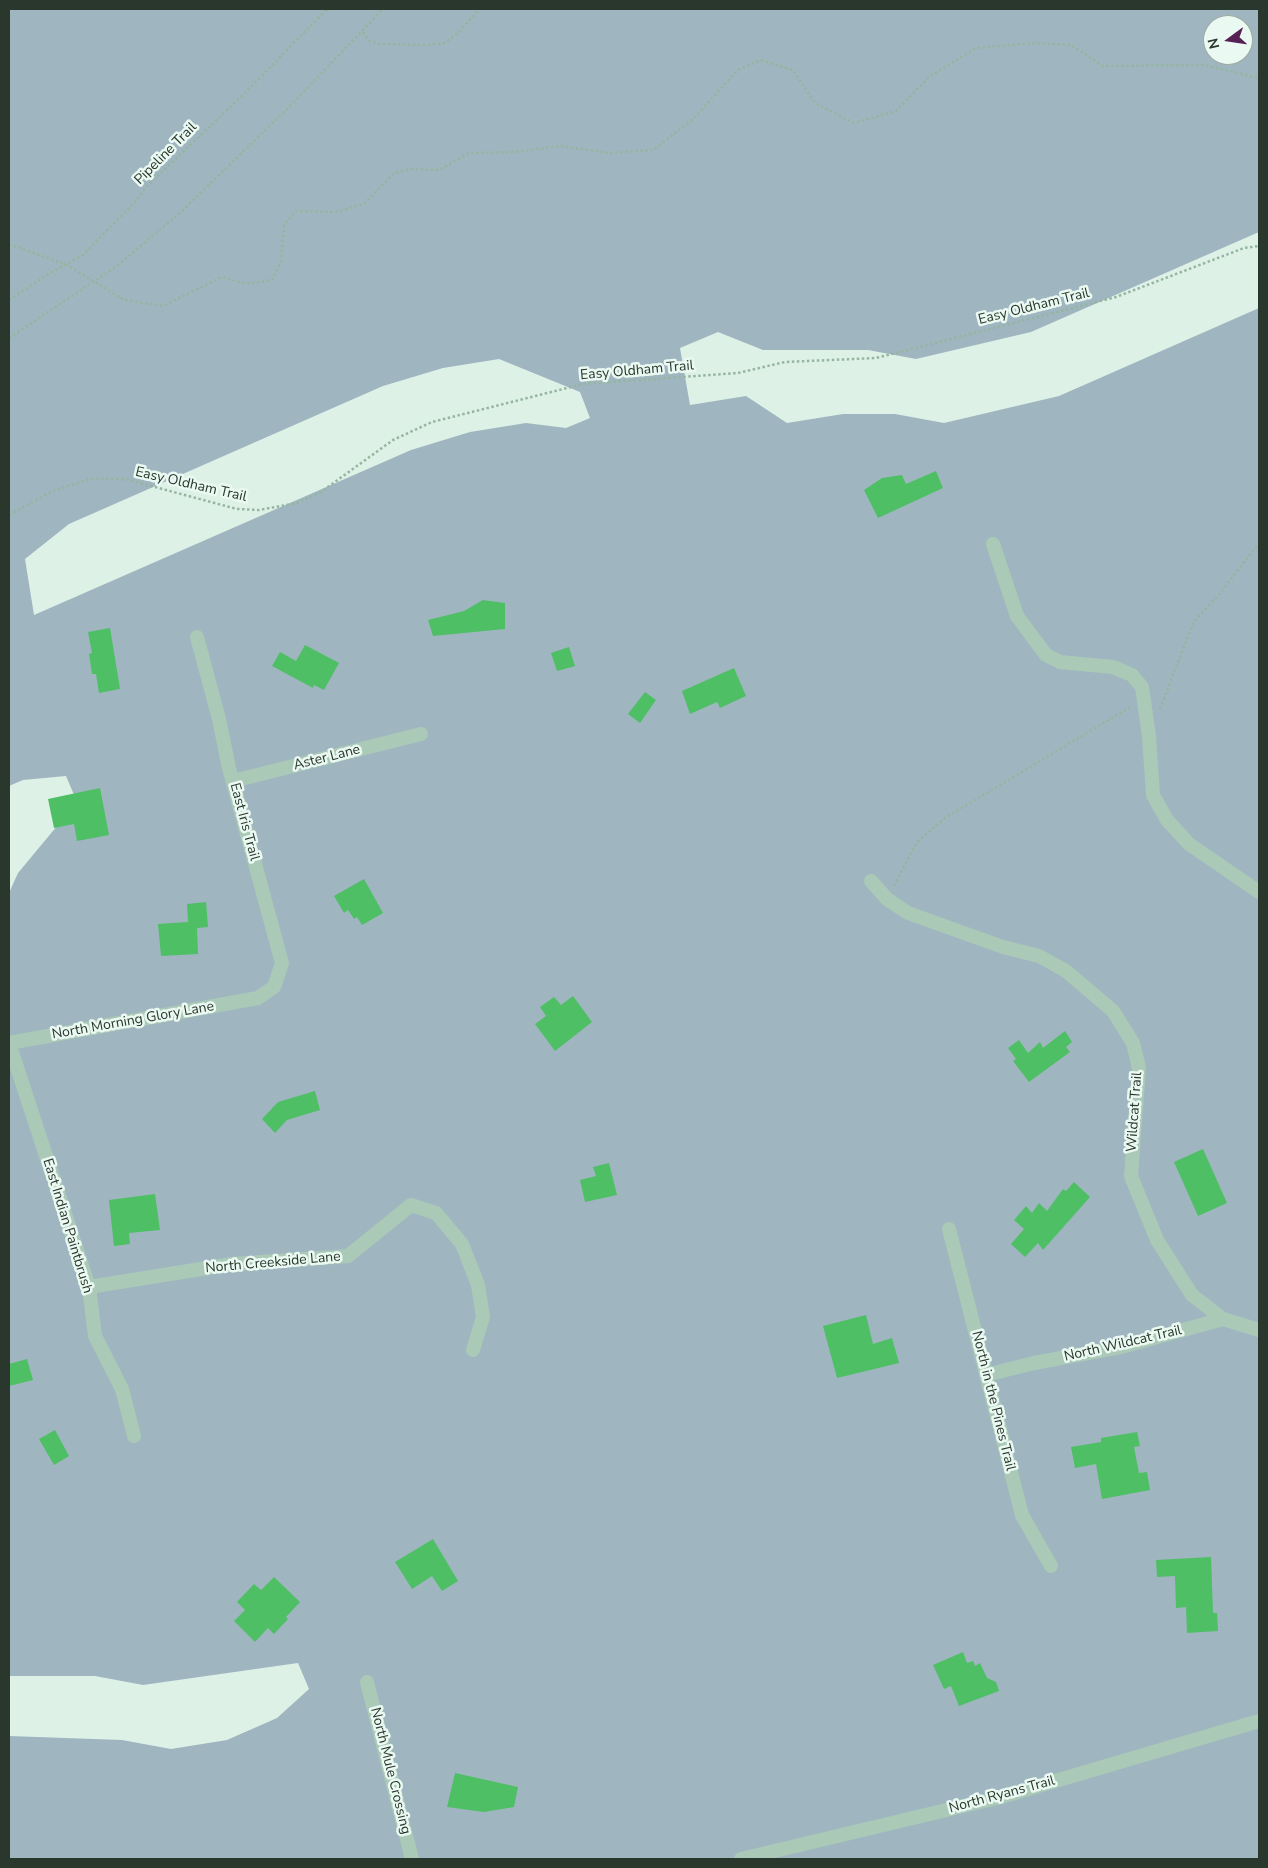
<!DOCTYPE html>
<style>
body{margin:0}
#map{position:relative;width:1268px;height:1868px;overflow:hidden;background:#def1e7;font-family:"Nunito Sans",sans-serif}
canvas{display:block}
.frame{position:absolute;inset:0;border:10px solid #2a372d;pointer-events:none}
.north{position:absolute;left:1203px;top:15px;width:50px;height:50px;box-sizing:border-box;background:#eaf9f2;border:1px solid #9daba3;border-radius:50%;rotate:256deg;font-size:14px;font-weight:700;line-height:20px;text-align:center;color:#2a372d}
.north::after{content:'';display:block;margin:auto;width:18px;height:22px;background:#562155;clip-path:polygon(50% 0,100% 100%,50% 72%,0 100%)}
</style>
<div id="map">
<canvas width="1268" height="1868"></canvas>
<div class="frame"></div>
<div class="north">N</div>
</div>
<script>
const context = document.querySelector('canvas').getContext('2d');
context.lineJoin = 'round';
function fill(path, color) { context.fillStyle = color; context.fill(path, 'evenodd'); }
const shape = rows => new Path2D(rows.map(r => 'M' + r).join(''));
function stroke(path, color, width, dash) { context.strokeStyle = color; context.lineWidth = width; context.lineCap = dash ? 'butt' : 'round'; context.setLineDash(dash || []); context.stroke(path); }
function write(font, color, halo, rows, align = 'center') {
  context.font = font + ' "Nunito Sans",sans-serif'; context.lineWidth = 5; context.setLineDash([]); context.textBaseline = 'middle'; context.strokeStyle = halo; context.fillStyle = color; for (const [text, x, y, turn = 0] of rows) {
    context.save(); context.translate(x, y); context.rotate((+turn || 0) * Math.PI / 180); context.textAlign = isNaN(turn) ? turn : align; if (halo) context.strokeText(text, 0, 0); context.fillText(text, 0, 0); context.restore();
  }
}
const green = shape([
 [9,9,1259,9,1259,232,1031,332,916,359,868,350,763,350,718,332,680,348,690,405,746,396,787,423,843,414,895,414,944,423,1059,396,1259,308,1259,1859,9,1859,9,1736,122,1740,171,1749,227,1740,277,1718,309,1689,298,1663,143,1685,95,1676,9,1676,9,893,18,873,77,802,66,776,23,780,9,786],
 [1213,25,1243,25,1243,55,1213,55],
 [499,359,580,392,590,418,566,428,526,423,470,432,411,450,34,615,25,559,69,524,383,386,443,368]
]);
const building = shape([
 [936,471,943,488,878,518,864,490,882,478,902,475,906,484],
 [483,600,505,603,505,629,433,636,428,620,464,611],
 [110,628,120,689,99,693,96,674,92,674,89,654,92,653,88,632],
 [305,645,339,663,324,690,314,685,313,688,272,666,280,652,296,661],
 [569,647,575,666,557,671,551,653],
 [734,668,746,696,720,708,717,702,690,714,682,691],
 [645,692,656,700,640,723,628,714],
 [100,788,109,835,77,841,74,824,54,828,48,799],
 [364,879,383,913,362,925,357,917,354,919,348,910,344,913,334,896],
 [206,902,208,927,197,928,198,954,161,956,158,924,188,922,187,904],
 [573,996,592,1022,555,1051,535,1024,546,1016,540,1007,554,997,561,1005],
 [1065,1031,1072,1042,1066,1047,1070,1052,1029,1082,1013,1061,1016,1059,1008,1048,1019,1040,1028,1053,1040,1042,1043,1048],
 [315,1091,320,1110,287,1120,275,1133,262,1119,278,1102],
 [1203,1149,1227,1203,1198,1216,1174,1162],
 [609,1163,617,1195,585,1202,580,1180,596,1176,593,1167],
 [1074,1182,1090,1197,1043,1250,1038,1243,1025,1257,1011,1244,1024,1229,1014,1220,1026,1206,1032,1213,1039,1203,1047,1211,1063,1189,1066,1191],
 [155,1194,160,1230,129,1233,130,1244,114,1246,109,1200],
 [866,1315,873,1344,892,1338,899,1363,837,1378,823,1326],
 [27,1359,33,1380,9,1386,9,1364],
 [55,1430,69,1456,54,1465,39,1439],
 [1137,1432,1140,1446,1134,1447,1139,1473,1147,1472,1150,1490,1102,1499,1096,1464,1075,1468,1071,1447,1101,1442,1101,1438],
 [433,1539,458,1581,442,1591,432,1576,412,1589,395,1562],
 [1211,1557,1213,1613,1217,1613,1218,1631,1187,1633,1186,1607,1176,1608,1175,1576,1157,1577,1156,1560],
 [274,1577,300,1602,286,1617,288,1619,274,1634,268,1628,255,1642,234,1621,245,1610,237,1602,254,1584,261,1590],
 [963,1652,967,1663,973,1661,975,1666,980,1663,987,1678,996,1682,999,1691,959,1706,951,1686,944,1689,933,1665],
 [455,1773,518,1787,514,1807,484,1812,447,1807]
]);
const path = shape([
 [363,32,368,40,379,44,427,45,444,43,457,34,480,9],
 [9,244,67,265,124,300,163,306,222,277,246,284,272,280,281,262,284,225,296,211,338,212,365,203,393,174,409,169,439,170,469,153,513,152,561,146,609,153,653,150,693,119,738,70,761,60,793,70,815,103,854,123,896,111,929,77,976,48,1036,43,1071,45,1103,66,1204,65,1259,78],
 [9,300,50,273,83,255,136,201,146,187,243,95,327,9],
 [9,338,117,266,181,212,292,104,383,9],
 [9,515,53,491,90,479,125,479,237,509,259,510,297,503,321,492,393,440,432,422,583,384,738,373,785,362,876,358,1116,297,1244,248,1259,246],
 [1160,709,1194,621,1218,596,1259,543],
 [894,886,917,842,945,818,1132,706]
]);
const minor = shape([
 [993,544,1017,616,1046,655,1060,662,1113,667,1132,675,1142,687,1149,736,1153,795,1167,820,1189,844,1259,892],
 [233,781,421,734],
 [871,881,887,899,908,913,1003,947,1039,956,1066,971,1113,1011,1133,1043,1139,1068,1131,1176,1157,1240,1192,1295,1223,1319],
 [9,1043,258,998,274,987,282,963,229,768,219,719,197,637],
 [9,1043,89,1287,95,1336,122,1389,134,1436],
 [949,1229,1022,1515,1051,1566],
 [89,1287,232,1264,348,1256,411,1205,436,1213,462,1244,478,1285,483,1317,473,1350],
 [986,1375,1034,1363,1121,1347,1223,1319,1259,1330],
 [367,1682,412,1859],
 [741,1859,1001,1797,1259,1721]
]);
const streetNames = [
 ["Pipeline Trail",166,154,-45],
 ["Easy Oldham Trail",1034,307,-14],
 ["Easy Oldham Trail",637,371,-5],
 ["Easy Oldham Trail",191,485,13],
 ["Aster Lane",327,758,-14],
 ["East Iris Trail",244,822,75],
 ["North Morning Glory Lane",133,1021,-10],
 ["Wildcat Trail",1135,1112,-86],
 ["East Indian Paintbrush",67,1226,73],
 ["North Creekside Lane",273,1263,-5],
 ["North Wildcat Trail",1123,1344,-13],
 ["North in the Pines Trail",993,1401,76],
 ["North Mule Crossing",390,1771,76],
 ["North Ryans Trail",1002,1795,-15]
];
fill(green, '#9fb6c0');
fill(building, '#4ebf64');
stroke(path, '#95b5a1', 2.5, [2.5, 2.5]);
stroke(minor, '#abc9b7', 14);
write('14px', '#2a372d', '#eaf9f2', streetNames);
</script>
